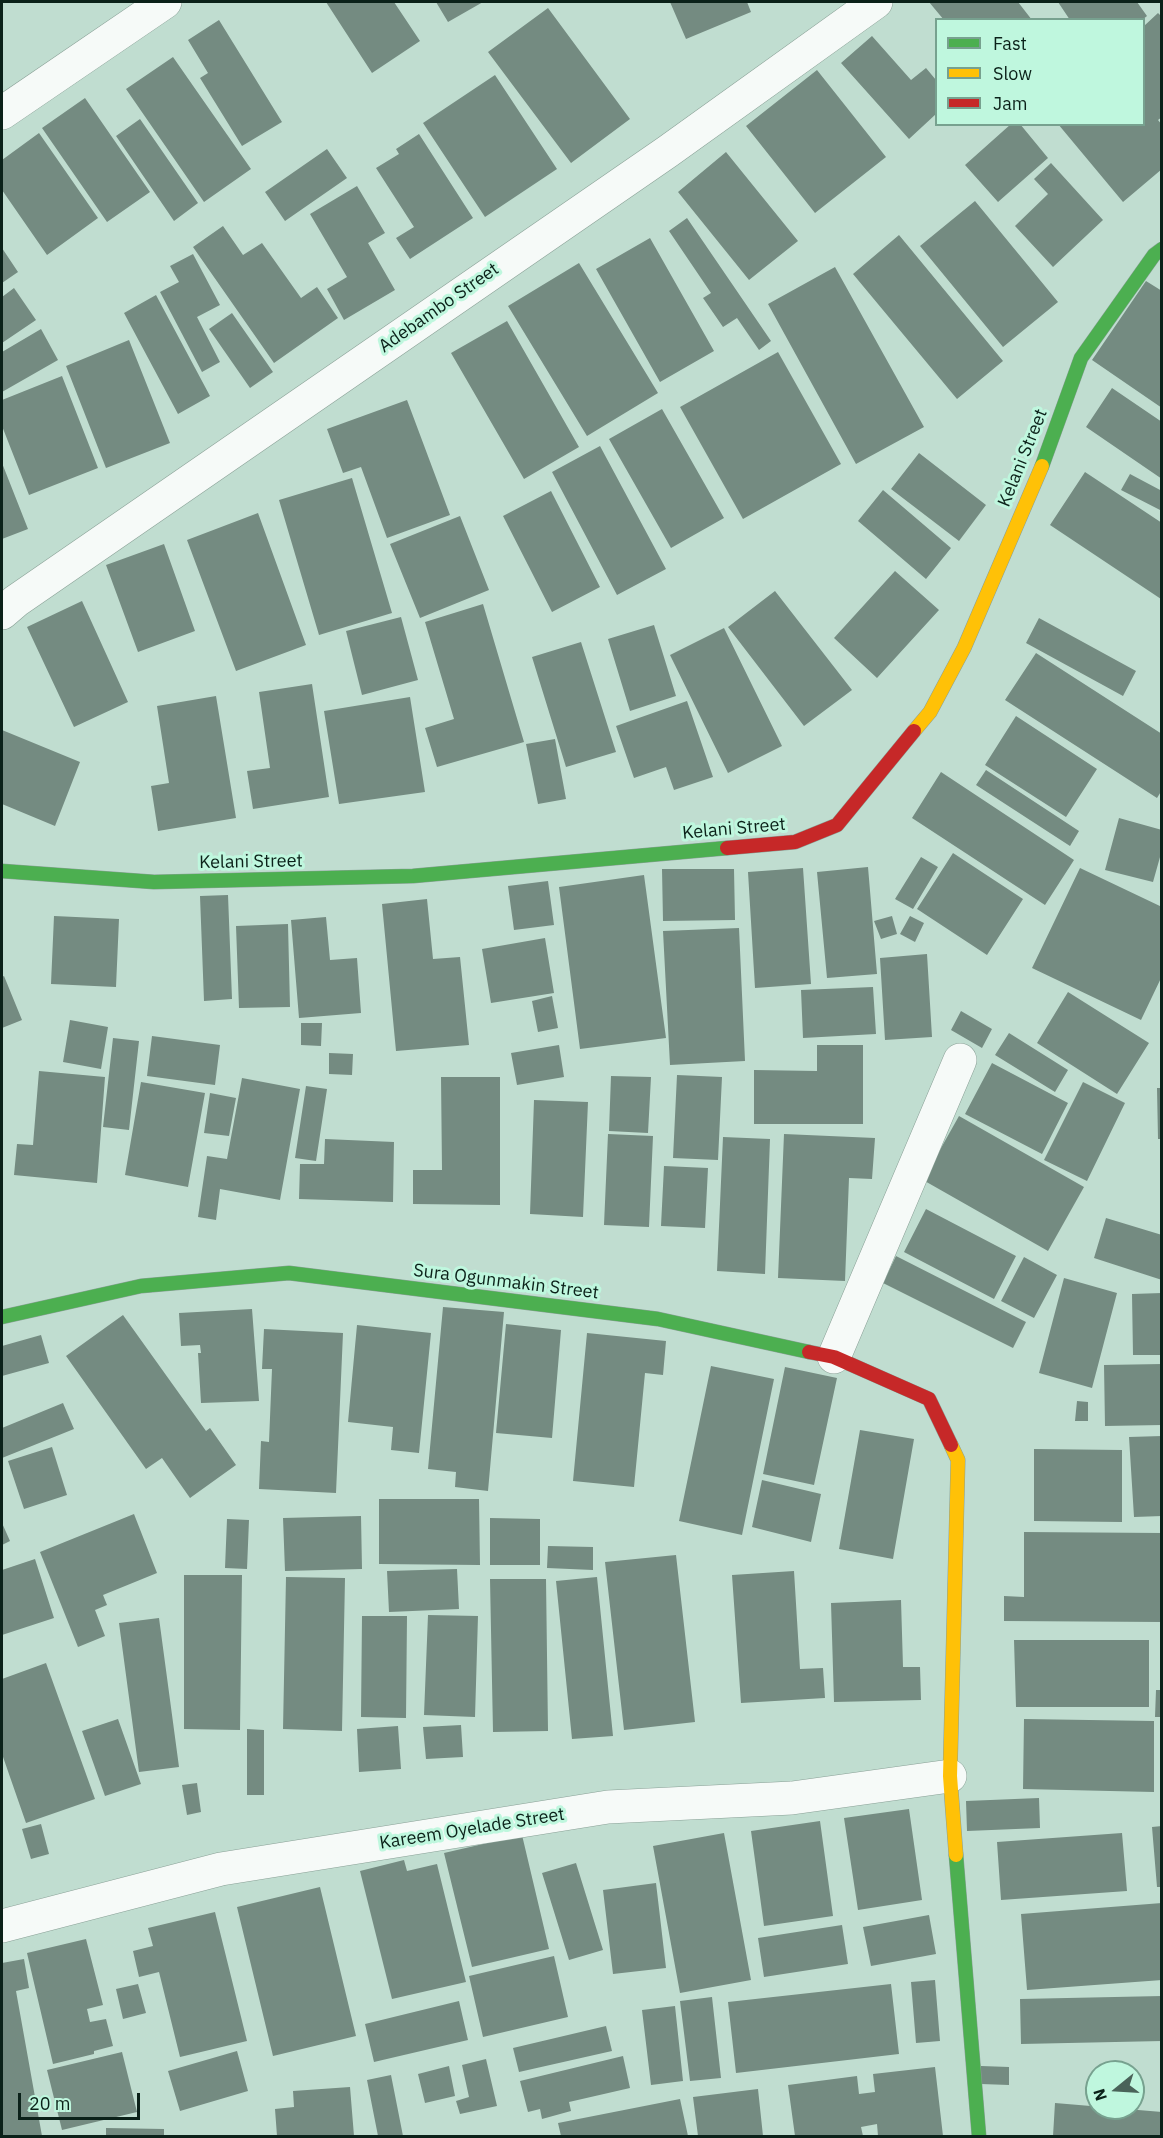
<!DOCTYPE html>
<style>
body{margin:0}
#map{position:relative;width:1163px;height:2138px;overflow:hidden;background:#c0ddd0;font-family:"IBM Plex Sans",sans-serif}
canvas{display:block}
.frame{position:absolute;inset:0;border:3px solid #0b2119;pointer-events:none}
.legend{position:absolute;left:935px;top:18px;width:210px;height:108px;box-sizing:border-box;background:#bff7de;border:2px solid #77a18f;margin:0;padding:8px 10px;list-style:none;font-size:18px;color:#0b2119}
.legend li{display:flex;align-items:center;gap:12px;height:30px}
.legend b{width:30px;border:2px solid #77a18f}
.north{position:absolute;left:1085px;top:2060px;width:60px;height:60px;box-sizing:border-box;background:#bff7de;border:2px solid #77a18f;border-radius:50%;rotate:252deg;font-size:16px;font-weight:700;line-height:24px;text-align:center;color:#0b2119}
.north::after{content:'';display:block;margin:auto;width:21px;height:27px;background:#4a6359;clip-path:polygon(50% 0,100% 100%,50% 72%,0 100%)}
.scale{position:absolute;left:18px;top:2093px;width:122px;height:27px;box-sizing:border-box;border:3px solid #0b2119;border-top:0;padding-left:8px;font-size:18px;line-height:21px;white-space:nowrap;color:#0b2119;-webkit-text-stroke:4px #bff7de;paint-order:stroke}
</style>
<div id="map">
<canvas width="1163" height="2138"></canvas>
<div class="frame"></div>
<ul class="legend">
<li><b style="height:8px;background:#4caf50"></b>Fast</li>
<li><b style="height:8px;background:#ffc107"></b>Slow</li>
<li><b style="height:8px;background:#c62828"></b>Jam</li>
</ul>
<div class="north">N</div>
<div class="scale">20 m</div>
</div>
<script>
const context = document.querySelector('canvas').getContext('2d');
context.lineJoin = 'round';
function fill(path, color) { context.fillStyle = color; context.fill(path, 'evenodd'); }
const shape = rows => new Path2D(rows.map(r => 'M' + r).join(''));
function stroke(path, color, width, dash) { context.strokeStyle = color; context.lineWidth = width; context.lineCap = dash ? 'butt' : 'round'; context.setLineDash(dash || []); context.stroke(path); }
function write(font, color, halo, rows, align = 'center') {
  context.font = font + ' "IBM Plex Sans",sans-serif'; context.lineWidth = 6; context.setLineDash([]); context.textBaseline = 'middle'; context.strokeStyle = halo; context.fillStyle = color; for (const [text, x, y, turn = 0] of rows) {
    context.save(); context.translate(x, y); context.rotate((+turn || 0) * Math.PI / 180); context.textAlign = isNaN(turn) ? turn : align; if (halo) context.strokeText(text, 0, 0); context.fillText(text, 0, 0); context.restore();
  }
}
const building = shape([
 [326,2,394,2,420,41,372,73],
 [436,2,483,2,448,22],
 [670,2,747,2,751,12,686,39],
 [929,2,1018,2,1032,20,944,20],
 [1058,2,1137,2,1147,16,1142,20,1070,20],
 [548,8,630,119,571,163,488,52],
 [1158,13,1162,17,1162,117,1158,120,1162,125,1162,169,1123,202,1058,124,1144,124,1144,26],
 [219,20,282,122,242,146,200,78,208,73,188,40],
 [872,36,911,80,926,68,936,80,936,114,909,139,841,63],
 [173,57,251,169,204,202,126,89],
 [817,70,886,157,815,213,746,126],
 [495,75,557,169,485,217,423,123],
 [85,98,150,192,107,222,42,128],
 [140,119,198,203,174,221,116,136],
 [1011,124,1020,124,1048,158,998,202,965,165],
 [39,133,98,218,47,255,2,190,2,160],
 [419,134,473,218,410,259,396,238,414,227,376,168,399,154,396,149],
 [327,149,347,178,285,221,265,192],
 [726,152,798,241,749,280,678,192],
 [1051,163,1103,220,1053,267,1015,226,1048,194,1034,179],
 [357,186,385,233,368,243,395,290,344,320,327,289,347,277,310,214],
 [975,201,1058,302,1003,347,920,246],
 [687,218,771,341,759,350,737,318,723,327,703,298,711,293,669,231],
 [223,226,243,255,262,243,301,298,317,287,338,318,274,363,193,247],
 [899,235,1003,361,957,399,853,274],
 [650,238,714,351,660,382,596,269],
 [2,248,18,272,2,283],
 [193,254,220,305,197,317,220,362,202,372,160,292,179,282,170,266],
 [579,263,658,393,587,436,508,306],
 [835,267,924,427,856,464,768,304],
 [1146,281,1162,291,1162,408,1092,360],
 [14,288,36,320,2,343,2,297],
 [156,295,210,396,178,414,124,313],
 [232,313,273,372,250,388,209,329],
 [507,321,579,447,524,479,451,353],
 [41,329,58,360,2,392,2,352],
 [129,340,170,443,106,468,66,366],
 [778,352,841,464,743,519,680,407],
 [62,376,98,468,29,495,2,426,2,400],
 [1112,388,1162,422,1162,479,1086,427],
 [407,400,450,515,387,538,361,467,343,473,327,429],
 [662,409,724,518,671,548,609,439],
 [600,446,666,569,617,595,552,472],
 [919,453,986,505,959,541,891,489],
 [2,463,28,529,2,539],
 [1085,472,1162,523,1161,599,1050,525],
 [1130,474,1162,491,1162,511,1121,490],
 [352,478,392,613,319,635,279,500],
 [883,490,951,548,926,579,858,521],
 [551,491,600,587,552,612,503,516],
 [258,513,306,645,236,671,187,540],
 [460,516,489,590,420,618,390,544],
 [164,544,195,631,138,652,106,565],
 [895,571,939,610,877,678,834,638],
 [775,591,852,690,804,726,728,627],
 [82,601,128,702,74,727,27,627],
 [483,604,524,742,437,767,425,728,454,719,425,622],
 [401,617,418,680,362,695,346,631],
 [1039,618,1136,671,1123,696,1026,643],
 [654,625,676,696,630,711,608,639],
 [724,628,782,746,728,773,670,655],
 [581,642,616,752,566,767,532,657],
 [1036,653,1162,734,1162,790,1157,798,1005,700],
 [312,684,329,797,253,809,247,771,270,768,259,692],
 [216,696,236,818,158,831,151,786,169,783,157,706],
 [410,697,425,792,339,804,324,711],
 [687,701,713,777,674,790,666,767,634,778,616,726],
 [1016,716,1097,769,1066,817,985,765],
 [2,730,80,762,55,826,2,804],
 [555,739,566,799,538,804,526,744],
 [986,770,1079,831,1070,846,976,785],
 [941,772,1074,860,1045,905,912,818],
 [1119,818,1162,830,1162,850,1153,882,1105,870],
 [953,853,1023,899,987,955,917,909],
 [921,857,938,867,913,909,895,899],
 [868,867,877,974,827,978,817,872],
 [803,868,811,984,755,988,748,872],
 [1080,868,1162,907,1162,976,1141,1020,1032,968],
 [662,869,734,869,735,920,663,921],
 [644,875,666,1038,580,1049,559,887],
 [548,881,554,925,514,930,508,886],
 [228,895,232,999,204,1001,200,896],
 [427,899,433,959,460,957,469,1045,396,1051,382,904],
 [54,916,119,919,116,987,51,984],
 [892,916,897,934,881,939,874,921],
 [910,916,924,923,915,942,900,934],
 [326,917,330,960,357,958,361,1013,299,1018,291,920],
 [288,924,290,1007,239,1008,236,926],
 [739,928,745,1061,670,1065,663,931],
 [545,938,554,993,491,1003,482,949],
 [927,954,932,1037,885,1040,880,958],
 [4,976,22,1020,2,1028,2,977],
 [873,987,876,1034,803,1038,801,990],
 [1068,992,1149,1043,1117,1094,1037,1043],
 [552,996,558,1028,538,1032,532,1001],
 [961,1011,992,1029,982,1048,951,1030],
 [70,1020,108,1027,101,1069,63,1062],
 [301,1023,322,1023,321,1046,301,1045],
 [1009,1033,1068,1070,1055,1092,995,1055],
 [152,1036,220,1045,215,1085,147,1076],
 [113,1038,139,1041,129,1130,103,1127],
 [559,1045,564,1077,517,1085,511,1053],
 [817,1045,863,1045,863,1124,754,1124,754,1070,817,1071],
 [329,1053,353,1054,352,1075,329,1074],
 [992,1063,1068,1103,1042,1154,965,1114],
 [39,1071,105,1077,97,1183,14,1175,17,1144,33,1145],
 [677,1075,722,1077,718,1160,673,1158],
 [611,1076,651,1077,648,1133,609,1131],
 [441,1077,500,1077,500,1205,413,1204,413,1170,442,1170],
 [242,1078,300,1089,280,1200,220,1189,216,1220,198,1217,207,1156,227,1159],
 [141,1082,205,1093,188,1187,125,1175],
 [1083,1082,1125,1103,1087,1181,1044,1160],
 [306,1086,327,1089,316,1161,295,1158],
 [1157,1088,1162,1088,1162,1139,1158,1139],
 [210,1093,236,1098,229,1136,204,1133],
 [534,1100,588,1102,583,1217,530,1214],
 [959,1116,1084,1187,1048,1251,923,1180],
 [608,1134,653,1136,649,1227,604,1225],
 [784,1134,875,1138,872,1179,849,1178,845,1281,778,1278],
 [723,1137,770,1139,765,1274,717,1271],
 [325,1139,394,1142,393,1202,299,1199,300,1164,324,1164],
 [664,1166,708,1168,705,1228,661,1226],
 [926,1209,1016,1256,994,1299,904,1252],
 [1106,1218,1162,1235,1162,1280,1094,1258],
 [896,1256,1026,1322,1013,1348,883,1283],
 [1024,1257,1057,1275,1034,1318,1001,1301],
 [1064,1278,1117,1293,1092,1388,1039,1373],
 [1162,1293,1162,1355,1133,1355,1132,1294],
 [443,1307,504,1312,488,1491,455,1487,456,1472,428,1469],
 [252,1309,259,1401,201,1403,198,1353,201,1353,200,1345,181,1346,179,1313],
 [123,1315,206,1431,210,1428,236,1465,190,1498,162,1458,146,1469,66,1356],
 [506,1324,561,1330,552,1438,496,1433],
 [357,1325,431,1333,419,1453,391,1450,393,1427,348,1422],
 [264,1329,343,1333,336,1493,259,1489,261,1441,269,1442,272,1369,262,1369],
 [587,1333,666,1341,663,1375,645,1373,634,1487,573,1481],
 [41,1335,49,1363,2,1376,2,1346],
 [1162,1364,1162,1425,1105,1426,1104,1365],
 [711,1366,774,1379,742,1535,679,1521],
 [785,1367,837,1378,814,1485,763,1474],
 [1077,1401,1088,1402,1088,1421,1075,1421],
 [63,1403,74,1429,2,1458,2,1428],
 [860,1430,914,1439,893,1559,839,1549],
 [1162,1436,1162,1516,1134,1517,1129,1437],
 [52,1447,67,1495,24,1509,8,1461],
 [1034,1449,1122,1450,1122,1522,1034,1521],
 [762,1480,821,1494,811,1542,752,1527],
 [379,1499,479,1499,480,1565,379,1564],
 [134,1514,157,1573,103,1595,107,1605,95,1610,105,1636,78,1647,40,1552],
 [361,1516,362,1569,285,1571,283,1518],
 [490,1518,540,1519,540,1565,490,1565],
 [227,1519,249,1520,247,1569,225,1568],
 [2,1523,10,1541,2,1545],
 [1024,1532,1162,1533,1162,1622,1004,1621,1004,1596,1024,1597],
 [548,1546,593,1547,593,1570,547,1568],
 [676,1555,695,1722,624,1730,605,1562],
 [35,1559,54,1618,2,1635,2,1570],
 [457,1569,459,1609,389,1612,387,1571],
 [794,1571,800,1669,823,1668,825,1698,741,1703,732,1575],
 [184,1575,242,1575,240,1730,184,1729],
 [286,1577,345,1578,342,1731,283,1729],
 [597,1577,613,1736,572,1739,556,1581],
 [490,1579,546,1579,548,1731,493,1732],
 [901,1600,903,1667,920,1667,921,1700,834,1702,831,1603],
 [428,1615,478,1616,475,1717,424,1715],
 [362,1616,407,1616,406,1718,361,1717],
 [159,1618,179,1767,139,1772,119,1623],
 [1014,1640,1149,1640,1149,1707,1016,1707],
 [46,1663,95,1799,26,1823,2,1754,2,1679],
 [1156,1690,1162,1690,1162,1717,1155,1717],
 [118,1719,141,1784,105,1796,82,1731],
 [1024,1719,1154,1721,1154,1792,1023,1789],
 [461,1725,463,1757,426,1759,423,1727],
 [398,1726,401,1769,359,1772,357,1729],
 [247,1729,264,1730,264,1795,247,1795],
 [197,1783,201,1812,187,1815,182,1785],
 [1039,1798,1040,1828,967,1831,966,1801],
 [909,1809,922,1900,858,1910,844,1818],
 [820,1821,833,1916,764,1926,751,1831],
 [41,1824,49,1854,31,1859,22,1829],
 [1162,1826,1162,1887,1157,1887,1152,1827],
 [724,1833,751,1980,680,1993,653,1846],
 [1122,1833,1127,1891,1001,1900,997,1842],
 [522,1835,549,1949,472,1967,444,1853],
 [404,1860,407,1871,437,1864,466,1982,392,1999,360,1871],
 [576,1863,603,1950,569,1960,542,1873],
 [656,1883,666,1968,613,1974,603,1890],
 [320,1887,356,2036,273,2056,237,1907],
 [1162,1903,1162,1980,1027,1990,1021,1914],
 [215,1912,247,2041,180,2057,159,1972,139,1977,133,1951,153,1946,148,1928],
 [929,1915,936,1954,871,1966,863,1927],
 [842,1925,848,1964,764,1977,758,1938],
 [86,1939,103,2005,87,2009,90,2022,106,2019,113,2046,94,2051,94,2054,53,2064,27,1953],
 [554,1956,568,2017,483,2037,469,1976],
 [24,1959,29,1988,16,1991,42,2136,2,2136,2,1963],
 [935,1980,940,2041,916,2043,911,1982],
 [138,1984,146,2013,123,2019,116,1989],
 [891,1984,899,2054,736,2073,728,2002],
 [1162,1996,1162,2041,1021,2044,1020,1999],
 [712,1997,721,2078,690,2081,680,2001],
 [459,2001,468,2040,374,2062,365,2024],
 [675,2006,683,2081,651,2085,642,2010],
 [606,2026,612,2051,519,2072,513,2048],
 [237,2051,248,2091,180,2111,168,2071],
 [122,2052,137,2112,62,2130,47,2070],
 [623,2056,630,2088,569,2102,571,2111,542,2119,540,2109,528,2112,520,2081],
 [486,2059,497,2106,460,2114,456,2101,469,2097,462,2065],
 [449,2066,455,2096,425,2103,418,2074],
 [981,2066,1009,2067,1009,2085,981,2084],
 [935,2067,943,2136,878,2136,877,2124,861,2127,863,2136,795,2136,788,2085,857,2076,859,2094,875,2092,873,2074],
 [391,2075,403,2136,378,2136,367,2080],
 [350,2087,354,2136,277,2136,275,2109,294,2107,293,2091],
 [758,2089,763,2136,698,2136,693,2097],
 [680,2099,688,2136,561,2136,558,2123],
 [1055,2103,1162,2112,1162,2136,1053,2136],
 [106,2128,164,2129,164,2136,106,2136]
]);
const street = shape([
 [2,113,165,2],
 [2,613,16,601,667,152,876,2],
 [834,1357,960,1060],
 [2,1926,221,1869,608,1807,792,1798,950,1776]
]);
const fast = shape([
 [1042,466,1081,358,1154,255,1162,249],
 [2,871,154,882,413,876,727,848],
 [2,1317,141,1286,289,1273,658,1319,809,1352],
 [956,1855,979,2136]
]);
const slow = shape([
 [914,731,930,712,964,648,1042,466],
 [951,1445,958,1460,950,1776,956,1855]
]);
const jam = shape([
 [727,848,795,842,837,825,914,731],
 [809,1352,834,1357,929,1399,951,1445]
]);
const streetNames = [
 ["Adebambo Street",439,308,-35],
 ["Kelani Street",1023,458,-68],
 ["Kelani Street",734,829,-5],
 ["Kelani Street",251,862,-1],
 ["Sura Ogunmakin Street",506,1282,7],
 ["Kareem Oyelade Street",472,1829,-9]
];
fill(building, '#748b81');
stroke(street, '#89a096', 34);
stroke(fast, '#89a096', 15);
stroke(slow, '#89a096', 15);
stroke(jam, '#89a096', 15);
stroke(street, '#f6faf8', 33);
stroke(fast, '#4caf50', 14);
stroke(slow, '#ffc107', 14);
stroke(jam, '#c62828', 14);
write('18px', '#0b2119', '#bff7de', streetNames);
</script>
